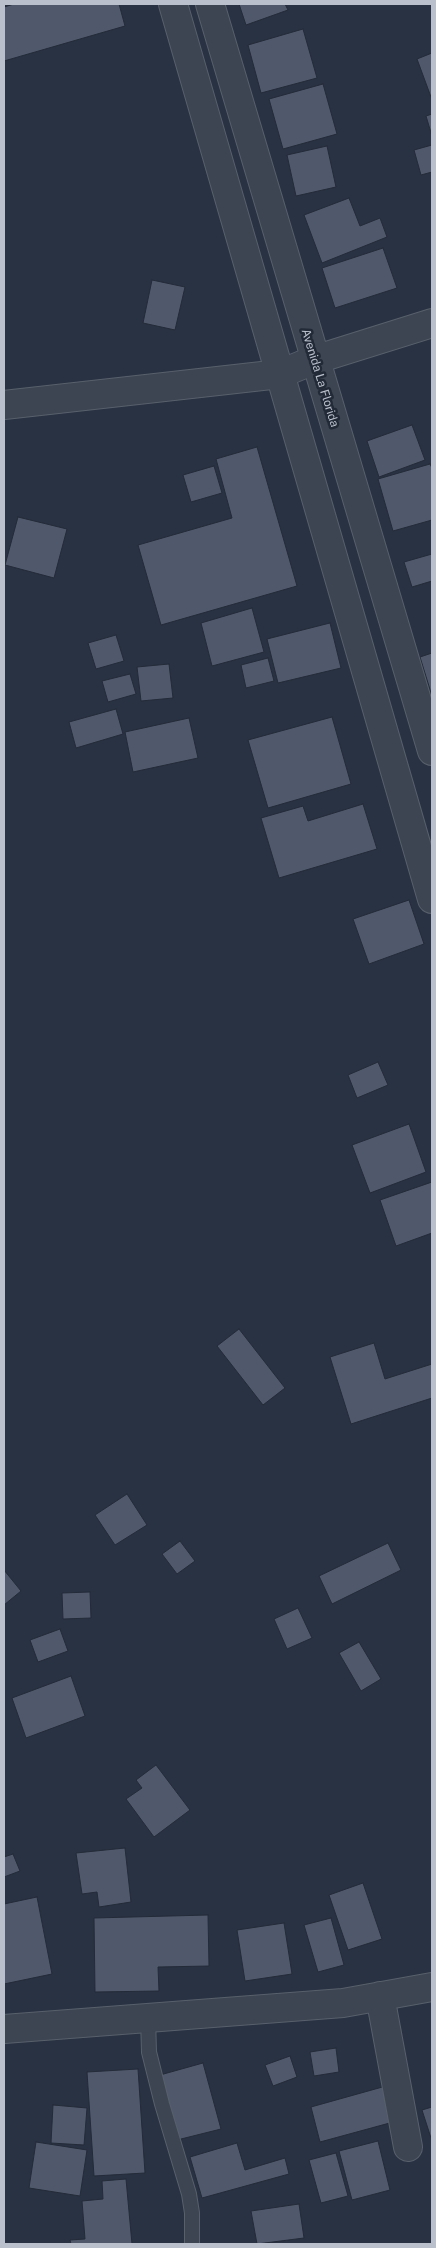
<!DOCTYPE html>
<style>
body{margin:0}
#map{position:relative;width:436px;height:2248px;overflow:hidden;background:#293242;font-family:"Public Sans",sans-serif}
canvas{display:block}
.frame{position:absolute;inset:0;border:5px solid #bac0cc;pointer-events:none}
</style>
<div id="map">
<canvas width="436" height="2248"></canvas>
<div class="frame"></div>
</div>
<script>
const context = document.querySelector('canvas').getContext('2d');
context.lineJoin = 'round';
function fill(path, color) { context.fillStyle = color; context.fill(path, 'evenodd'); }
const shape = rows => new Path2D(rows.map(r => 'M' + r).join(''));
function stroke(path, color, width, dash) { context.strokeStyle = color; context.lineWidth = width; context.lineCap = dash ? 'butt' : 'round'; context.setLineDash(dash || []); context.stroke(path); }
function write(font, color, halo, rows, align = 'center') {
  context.font = font + ' "Public Sans",sans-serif'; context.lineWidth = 5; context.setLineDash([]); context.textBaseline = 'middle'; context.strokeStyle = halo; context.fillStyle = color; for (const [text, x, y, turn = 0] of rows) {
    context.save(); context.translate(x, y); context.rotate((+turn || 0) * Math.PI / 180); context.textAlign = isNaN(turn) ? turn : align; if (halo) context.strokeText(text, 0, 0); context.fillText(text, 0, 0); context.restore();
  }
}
const building = shape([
 [14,4,119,4,125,26,4,61,4,7,14,4],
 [239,4,285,4,288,10,246,25,239,4],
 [303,29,317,78,261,93,248,45,303,29],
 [432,53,432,97,431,97,417,59,432,53],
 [323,84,337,134,283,149,269,99,323,84],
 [432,114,432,136,426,116,432,114],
 [432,145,432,172,421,175,414,150,432,145],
 [327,146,336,187,296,196,287,155,327,146],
 [349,198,360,226,380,218,387,237,322,263,304,215,349,198],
 [383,248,397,288,335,308,322,268,383,248],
 [152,280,185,287,175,330,143,323,152,280],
 [412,425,425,460,379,477,367,441,412,425],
 [257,447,297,586,161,625,138,545,232,518,216,459,257,447],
 [430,464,432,468,432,520,393,531,378,479,430,464],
 [214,466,222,493,191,502,183,475,214,466],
 [18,517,67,529,54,578,5,565,18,517],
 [432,554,432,581,412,587,404,562,432,554],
 [252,608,264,652,212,666,201,623,252,608],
 [330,623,341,668,278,683,267,639,330,623],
 [116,635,124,661,96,669,88,643,116,635],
 [432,653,432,696,420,657,432,653],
 [268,658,274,681,246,688,241,665,268,658],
 [169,664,173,698,141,701,137,667,169,664],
 [130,674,136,694,108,702,102,681,130,674],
 [116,709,123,734,76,748,69,722,116,709],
 [332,717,351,784,268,808,248,740,332,717],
 [189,718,198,758,133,772,125,732,189,718],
 [363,804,377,849,279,878,261,818,303,806,308,821,363,804],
 [409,900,424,944,369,964,353,919,409,900],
 [378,1062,388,1085,357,1098,348,1075,378,1062],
 [409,1124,426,1172,370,1193,352,1145,409,1124],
 [432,1182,432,1233,396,1246,380,1200,432,1182],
 [239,1329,285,1388,263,1405,217,1346,239,1329],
 [374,1343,385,1379,432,1364,432,1398,351,1424,330,1357,374,1343],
 [127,1494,147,1525,115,1545,95,1515,127,1494],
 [180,1541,195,1561,177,1574,162,1554,180,1541],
 [388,1543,401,1570,332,1604,319,1576,388,1543],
 [4,1570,21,1591,4,1605,4,1570],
 [90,1592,91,1618,63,1619,62,1593,90,1592],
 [298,1608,312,1638,287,1649,274,1619,298,1608],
 [60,1629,68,1651,38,1662,30,1640,60,1629],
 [359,1642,381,1679,361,1691,339,1653,359,1642],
 [71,1676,85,1716,26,1738,12,1698,71,1676],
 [156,1765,190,1810,154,1837,126,1799,142,1788,136,1780,156,1765],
 [125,1848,131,1902,99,1907,97,1892,82,1894,76,1853,125,1848],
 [13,1854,20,1871,4,1877,4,1857,13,1854],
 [363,1883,382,1939,348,1950,329,1895,363,1883],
 [37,1897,52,1974,4,1984,4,1904,37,1897],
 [208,1915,209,1966,158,1967,159,1991,95,1992,94,1918,208,1915],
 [331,1918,344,1965,318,1972,304,1925,331,1918],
 [284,1923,292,1974,245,1981,237,1930,284,1923],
 [336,2048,339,2072,314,2076,310,2052,336,2048],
 [290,2056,297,2077,273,2086,265,2065,290,2056],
 [203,2063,221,2129,177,2140,160,2075,203,2063],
 [138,2069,145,2173,94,2176,87,2072,138,2069],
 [386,2086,397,2121,320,2142,311,2107,386,2086],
 [53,2105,87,2108,84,2145,51,2143,53,2105],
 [432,2107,432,2137,431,2138,422,2110,432,2107],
 [378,2141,390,2190,352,2200,339,2151,378,2141],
 [36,2142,87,2150,80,2196,29,2188,36,2142],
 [237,2143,245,2170,285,2158,289,2174,202,2198,190,2157,237,2143],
 [336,2153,348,2196,321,2203,309,2160,336,2153],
 [126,2179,132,2244,71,2244,70,2240,85,2239,82,2201,103,2199,102,2181,126,2179],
 [299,2204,304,2238,257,2244,251,2211,299,2204]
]);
const service = shape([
 [148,2018,149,2052,162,2104,189,2194,192,2213,192,2244]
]);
const minor = shape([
 [173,4,432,899],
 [210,4,432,751],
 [4,405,280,374,314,360,432,323],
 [380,1996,408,2147],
 [4,2029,343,2003,432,1987]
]);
const streetNames = [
 ["Avenida La Florida",320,378,73]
];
fill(building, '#4f596b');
stroke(building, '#242b39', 1);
stroke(service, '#58606c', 16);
stroke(minor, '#58606c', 30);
stroke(service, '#3d4552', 14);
stroke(minor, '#3d4552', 28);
write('12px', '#bac0cc', '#222937', streetNames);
</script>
